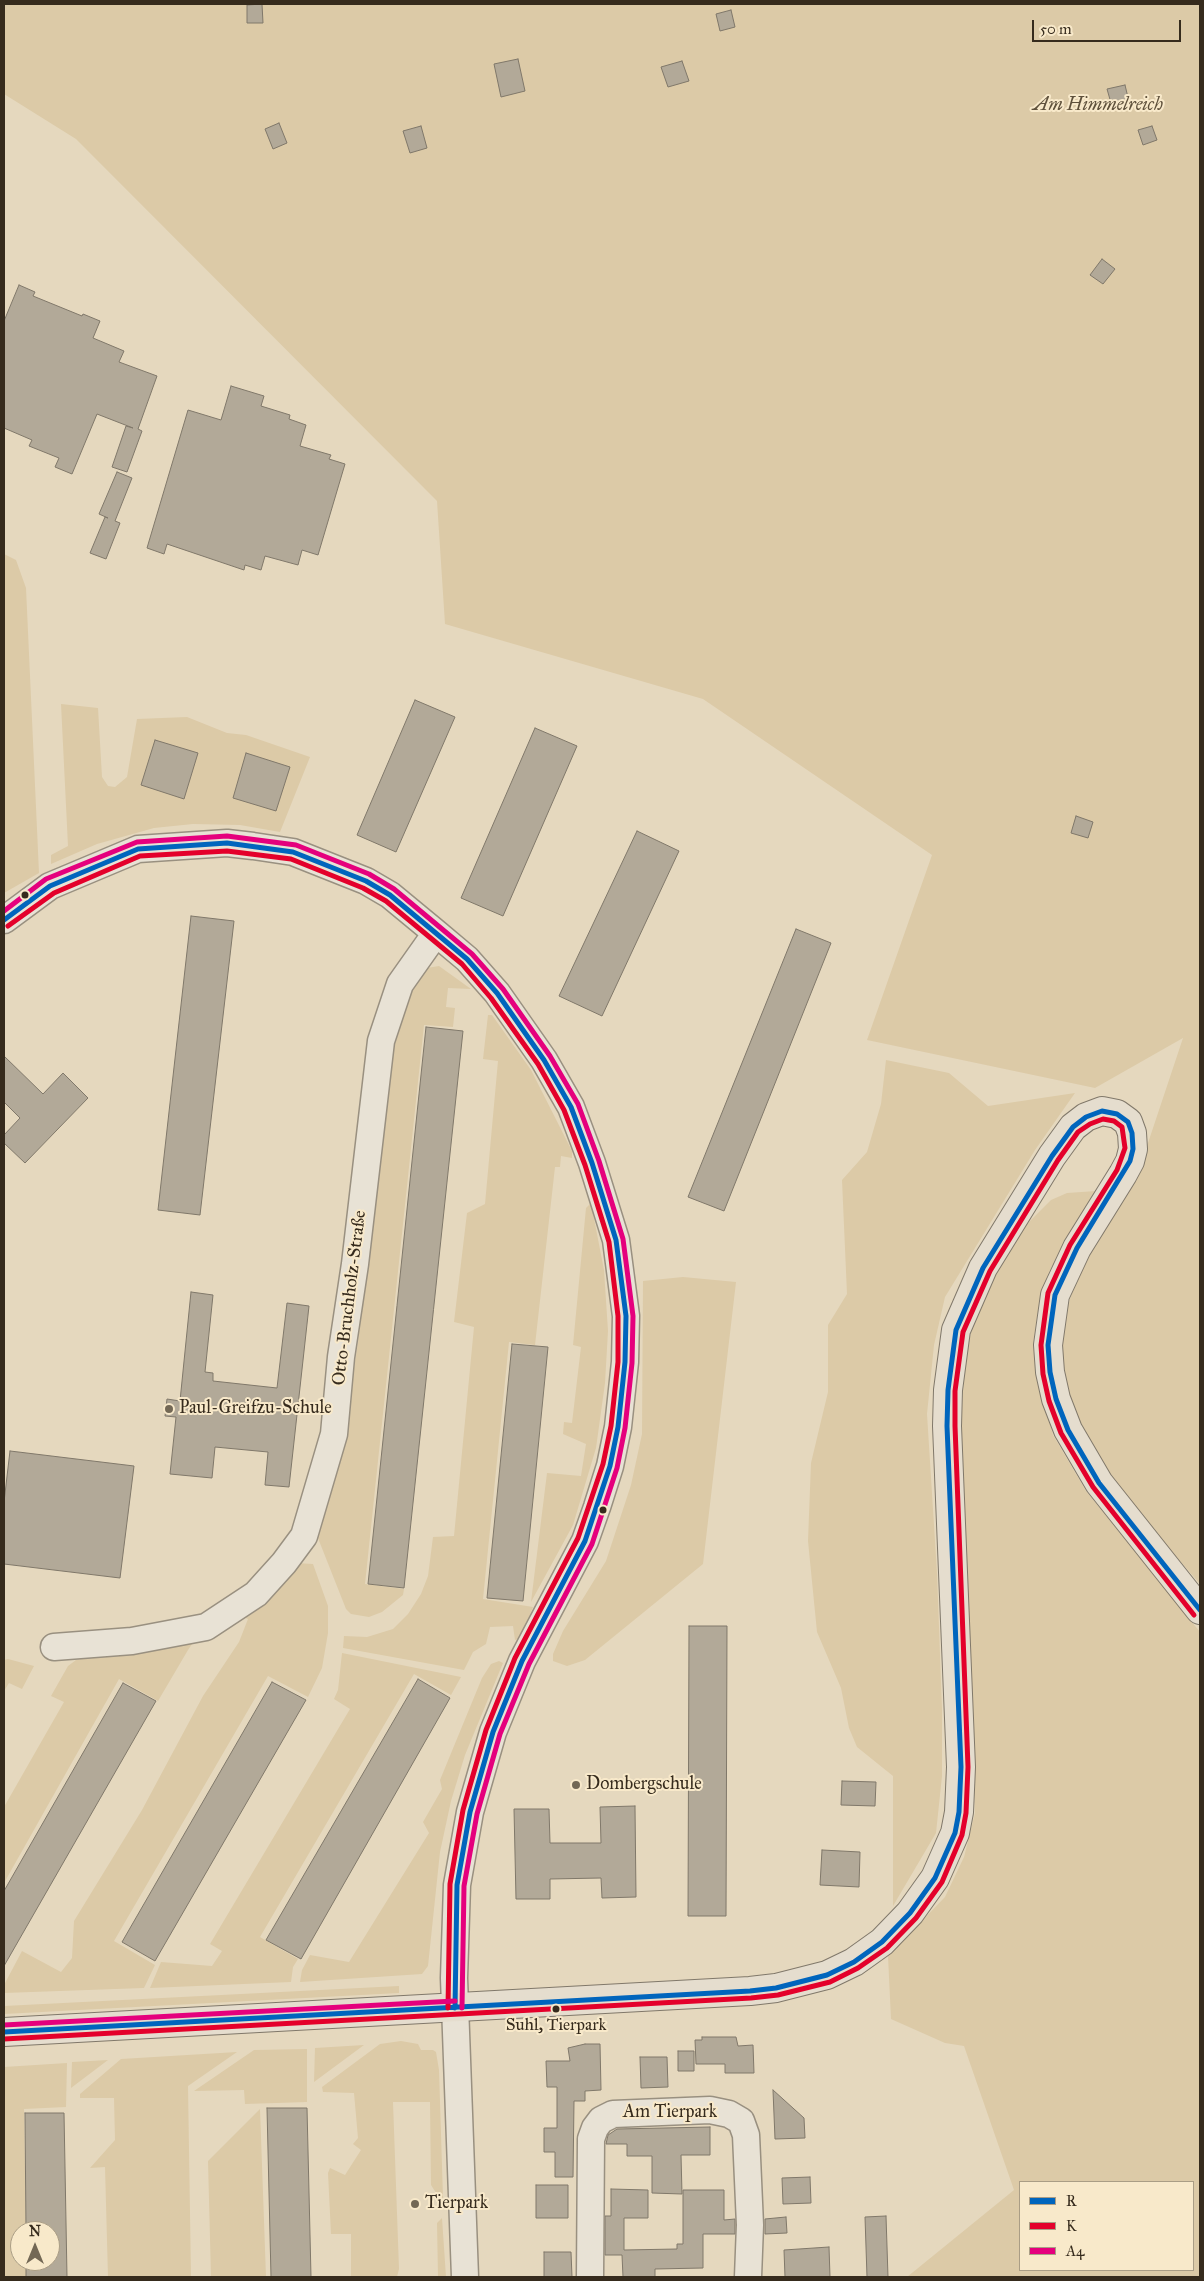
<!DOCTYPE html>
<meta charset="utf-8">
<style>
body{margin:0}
#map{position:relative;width:1204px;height:2281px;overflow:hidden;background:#e5d8be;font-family:"IM FELL Great Primer",serif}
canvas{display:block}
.frame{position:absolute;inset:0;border:5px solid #362b1d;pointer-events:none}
.legend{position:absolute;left:1019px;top:2181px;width:175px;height:90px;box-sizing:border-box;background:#f8e9ca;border:1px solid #aa9d85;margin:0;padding:6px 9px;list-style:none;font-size:15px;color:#362b1d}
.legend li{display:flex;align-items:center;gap:10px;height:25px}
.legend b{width:25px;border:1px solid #aa9d85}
.north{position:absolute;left:10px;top:2221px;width:50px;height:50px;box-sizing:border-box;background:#f8e9ca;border:1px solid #aa9d85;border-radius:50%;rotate:0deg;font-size:14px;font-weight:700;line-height:20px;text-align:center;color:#362b1d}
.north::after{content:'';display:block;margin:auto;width:18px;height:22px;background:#736855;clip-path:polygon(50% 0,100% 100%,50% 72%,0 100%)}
.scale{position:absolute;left:1032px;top:20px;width:149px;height:22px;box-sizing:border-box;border:2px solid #362b1d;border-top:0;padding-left:6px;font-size:15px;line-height:18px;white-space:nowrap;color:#362b1d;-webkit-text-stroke:4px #f8e9ca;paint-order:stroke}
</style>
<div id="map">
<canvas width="1204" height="2281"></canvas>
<div class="frame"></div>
<ul class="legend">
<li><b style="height:6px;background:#0065bd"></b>R</li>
<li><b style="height:6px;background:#e4002b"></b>K</li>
<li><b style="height:6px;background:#e5007d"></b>A4</li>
</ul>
<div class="north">N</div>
<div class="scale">50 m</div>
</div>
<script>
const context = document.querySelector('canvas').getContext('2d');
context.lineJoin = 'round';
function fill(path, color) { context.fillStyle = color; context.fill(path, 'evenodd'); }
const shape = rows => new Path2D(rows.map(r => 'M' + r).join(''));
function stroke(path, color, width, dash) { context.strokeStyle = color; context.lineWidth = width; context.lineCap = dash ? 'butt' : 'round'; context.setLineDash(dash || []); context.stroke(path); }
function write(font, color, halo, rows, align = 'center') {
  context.font = font + ' "IM FELL Great Primer",serif'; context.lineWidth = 4; context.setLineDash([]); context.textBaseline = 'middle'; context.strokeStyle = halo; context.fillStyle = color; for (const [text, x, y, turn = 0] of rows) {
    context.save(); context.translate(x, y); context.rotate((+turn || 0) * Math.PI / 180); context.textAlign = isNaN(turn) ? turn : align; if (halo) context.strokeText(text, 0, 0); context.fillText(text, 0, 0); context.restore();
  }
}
const green = shape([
 [4,4,1200,4,1200,1584,1128,1501,1109,1475,1080,1424,1067,1396,1060,1344,1065,1315,1076,1280,1090,1252,1137,1176,1183,1038,1095,1088,867,1040,932,855,703,699,445,624,437,501,76,139,4,94],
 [4,554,16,560,26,588,39,873,4,893],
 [61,704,98,708,102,777,108,786,115,787,127,777,137,719,187,717,227,733,246,735,310,757,280,832,240,825,193,824,154,828,97,844,51,864,51,855,68,846],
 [439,966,471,989,448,988,446,1007,455,1008,453,1027,424,1025,365,1584,404,1589,403,1595,382,1612,369,1617,351,1614,346,1609,314,1528,344,1428,358,1343,388,1050,406,996,427,968],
 [488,1015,492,1015,531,1070,572,1151,572,1158,561,1156,560,1167,555,1167,535,1345,509,1342,483,1599,533,1607,522,1638,515,1640,513,1626,490,1627,486,1644,473,1652,464,1670,343,1648,344,1636,367,1637,393,1629,408,1614,421,1594,428,1576,433,1537,454,1536,474,1327,454,1322,467,1213,485,1204,498,1061,483,1059],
 [886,1060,949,1073,988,1106,1075,1093,1035,1150,945,1297,934,1345,927,1414,937,1573,942,1709,942,1776,936,1833,893,1906,893,1776,857,1747,849,1728,841,1688,817,1632,808,1541,811,1463,828,1392,828,1325,847,1294,842,1180,867,1152,881,1104],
 [1096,1191,1049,1272,1038,1311,1033,1344,1036,1374,1053,1435,1086,1491,1200,1632,1200,2277,907,2277,1014,2190,964,2046,945,2043,891,2019,888,1956,945,1897,964,1857,975,1813,961,1420,966,1352,978,1307,1014,1237,1051,1200,1067,1193],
 [1020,2182,1193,2182,1193,2270,1020,2270],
 [591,1203,604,1270,608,1331,605,1383,596,1448,573,1525,531,1602,547,1473,581,1476,586,1444,563,1434,564,1422,572,1423,581,1347,573,1345,586,1208],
 [683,1277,736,1282,703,1564,585,1660,567,1666,553,1661,553,1654,563,1631,606,1561,631,1485,642,1434,643,1281],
 [296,1563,313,1564,328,1606,328,1633,322,1668,308,1697,268,1676,114,1941,155,1965,144,1988,4,1993,4,1985,22,1951,61,1972,72,1958,74,1921,142,1810,203,1696,239,1642,248,1619,239,1615],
 [190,1642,192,1644,188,1650,158,1701,119,1679,4,1883,4,1807,64,1702,51,1696,68,1666,76,1660,103,1655],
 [342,1653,461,1677,451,1695,414,1674,260,1937,298,1959,293,1967,291,1982,150,1988,161,1962,212,1966,222,1951,210,1944,350,1709,334,1699,338,1690],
 [8,1659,34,1666,22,1689,9,1683,4,1691,4,1660],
 [499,1661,503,1663,465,1755,451,1801,440,1852,428,1966,422,1974,300,1982,302,1970,310,1955,349,1962,429,1833,423,1822,442,1789,440,1780,482,1678,491,1664],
 [399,1986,399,1993,4,2014,4,2006],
 [401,2041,418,2044,421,2050,433,2050,436,2052,439,2070,443,2198,438,2196,431,2185,430,2102,393,2102,399,2269,397,2277,351,2277,351,2234,331,2234,328,2173,330,2168,345,2175,361,2150,353,2144,358,2138,354,2093,323,2092,322,2087,380,2044],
 [364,2045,314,2082,315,2048],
 [307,2049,307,2102,245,2104,244,2090,194,2091,254,2050],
 [237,2052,188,2086,191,2277,108,2277,105,2167,90,2168,115,2140,114,2098,80,2098,80,2094,121,2059],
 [108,2060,71,2088,72,2062],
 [67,2063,66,2107,24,2109,26,2231,20,2231,20,2261,26,2261,26,2277,4,2277,4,2067],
 [260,2109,266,2277,211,2277,208,2161],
 [442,2218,446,2277,438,2277,437,2223]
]);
const building = shape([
 [262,4,263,23,247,23,247,5,262,4],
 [731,10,735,27,720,31,716,14,731,10],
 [518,59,525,91,501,97,494,64,518,59],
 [682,61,689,81,668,87,661,67,682,61],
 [1125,85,1130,106,1113,110,1107,89,1125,85],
 [279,123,287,143,273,149,265,129,279,123],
 [421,126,427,148,410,153,403,131,421,126],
 [1152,126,1157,140,1143,145,1138,130,1152,126],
 [1102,259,1115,269,1103,284,1090,275,1102,259],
 [19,285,35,292,33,296,82,316,83,314,100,321,93,338,124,351,119,362,157,376,138,429,142,431,127,472,112,467,126,426,133,428,97,414,72,474,55,467,59,458,29,446,32,440,4,428,4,321,19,285],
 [231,386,264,396,261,406,290,415,289,419,306,425,300,446,331,455,329,459,345,464,318,555,302,550,298,565,265,556,261,570,245,565,244,570,167,544,164,554,147,548,188,410,221,420,231,386],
 [117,472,132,478,115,521,120,523,106,559,90,553,105,517,108,518,99,514,117,472],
 [415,700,455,717,396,852,357,835,415,700],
 [535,728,577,746,503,916,461,898,535,728],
 [155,740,198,753,184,799,141,785,155,740],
 [246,753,290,767,276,811,233,798,246,753],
 [1076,816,1093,822,1088,838,1071,833,1076,816],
 [637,831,679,851,602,1016,559,996,637,831],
 [191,916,234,921,200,1215,158,1210,191,916],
 [796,929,831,943,724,1211,688,1197,796,929],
 [426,1027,463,1031,404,1588,368,1584,426,1027],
 [4,1056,43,1094,63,1073,88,1098,25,1163,4,1143,4,1135,20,1118,4,1102,4,1056],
 [191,1292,213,1295,205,1372,213,1373,213,1381,277,1388,287,1303,309,1306,289,1487,265,1485,268,1452,215,1447,212,1478,170,1474,176,1417,165,1416,167,1399,180,1401,191,1292],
 [512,1344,548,1347,523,1601,487,1598,512,1344],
 [10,1451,134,1466,120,1578,4,1564,4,1502,10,1451],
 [689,1626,727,1626,726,1916,688,1916,689,1626],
 [418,1679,450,1698,301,1959,266,1940,418,1679],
 [272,1682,306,1700,155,1961,122,1942,272,1682],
 [123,1683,156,1701,4,1966,4,1891,123,1683],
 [842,1781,876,1782,875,1806,841,1805,842,1781],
 [635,1806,636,1897,602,1898,601,1878,550,1879,550,1899,516,1899,514,1809,549,1809,550,1843,601,1843,600,1807,635,1806],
 [822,1850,860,1852,859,1887,820,1885,822,1850],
 [702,2037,736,2037,738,2046,753,2045,754,2073,725,2073,725,2064,696,2064,695,2040,702,2040,702,2037],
 [585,2044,600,2044,601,2090,585,2091,585,2101,574,2101,573,2177,555,2177,555,2152,544,2152,544,2128,557,2128,557,2087,547,2087,546,2061,570,2061,568,2048,585,2044],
 [678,2051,694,2051,694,2071,678,2071,678,2051],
 [640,2057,667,2057,668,2087,641,2088,640,2057],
 [773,2090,804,2118,805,2138,775,2139,773,2090],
 [267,2108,307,2108,311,2277,271,2277,267,2108],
 [25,2113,64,2113,67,2277,26,2277,26,2261,50,2261,50,2231,26,2231,25,2113],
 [710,2127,710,2155,681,2155,682,2194,652,2193,652,2156,627,2156,627,2144,606,2144,608,2135,617,2129,710,2127],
 [810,2177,811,2203,783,2204,782,2178,810,2177],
 [536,2185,568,2185,568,2218,536,2218,536,2185],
 [611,2189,648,2190,648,2218,624,2218,624,2250,677,2249,677,2244,683,2244,683,2190,724,2190,724,2220,735,2219,735,2234,703,2234,703,2268,655,2269,655,2277,623,2277,622,2255,605,2255,605,2216,611,2216,611,2189],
 [886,2216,888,2277,867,2277,865,2217,886,2216],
 [786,2217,787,2233,765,2234,765,2219,786,2217],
 [829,2247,830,2277,785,2277,784,2250,829,2247],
 [544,2252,571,2252,572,2277,544,2277,544,2252]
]);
const minor = shape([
 [4,920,50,886,138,849,227,843,253,846,293,852,366,881,390,895,436,933,467,959,497,993,544,1060,571,1107,592,1163,616,1240,626,1316,625,1362,618,1427,610,1466,597,1507,585,1541,522,1661,493,1732,470,1812,457,1885,454,1978,465,2277],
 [54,1647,132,1641,206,1627,256,1594,284,1563,304,1536,334,1434,341,1357,355,1264,381,1041,400,984,436,933],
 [590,2277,591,2139,595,2128,601,2120,613,2114,710,2110,729,2114,741,2121,746,2135,750,2225,748,2277]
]);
const major = shape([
 [4,2032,750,1991,776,1988,827,1975,854,1962,882,1942,910,1913,935,1878,955,1833,959,1812,961,1767,947,1426,948,1390,956,1330,983,1268,1052,1156,1073,1127,1086,1117,1102,1111,1117,1114,1128,1122,1132,1133,1133,1149,1130,1161,1123,1174,1077,1248,1055,1295,1048,1345,1050,1372,1056,1399,1068,1430,1099,1483,1200,1610]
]);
const bus1 = shape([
 [4,920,50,886,138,849,227,843,293,852,366,881,390,895,467,959,497,993,544,1060,571,1107,592,1163,616,1240,626,1316,625,1362,618,1427,610,1466,585,1541,522,1661,493,1732,470,1812,457,1885,455,2008],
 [4,2032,750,1991,776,1988,827,1975,854,1962,882,1942,910,1913,935,1878,955,1833,959,1812,961,1767,947,1426,948,1390,956,1330,983,1268,1052,1156,1073,1127,1086,1117,1102,1111,1117,1114,1128,1122,1132,1133,1133,1149,1130,1161,1077,1248,1055,1295,1048,1345,1050,1372,1056,1399,1068,1430,1099,1483,1200,1610]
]);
const bus2 = shape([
 [8,926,54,893,140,856,227,851,291,859,363,888,386,901,462,964,491,998,538,1064,564,1110,585,1165,609,1242,618,1316,618,1362,611,1426,603,1464,578,1538,515,1658,486,1730,463,1810,450,1884,448,2008],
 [4,2039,751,1998,778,1995,830,1982,858,1968,887,1948,916,1918,942,1882,962,1835,966,1813,968,1767,955,1426,955,1391,963,1332,990,1271,1058,1160,1078,1132,1090,1124,1103,1119,1114,1121,1122,1127,1125,1148,1117,1170,1070,1245,1048,1293,1041,1345,1043,1374,1049,1401,1061,1433,1093,1487,1194,1615]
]);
const bus3 = shape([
 [4,911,46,879,137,842,227,836,296,845,369,874,394,889,472,954,503,989,550,1056,578,1104,599,1161,623,1239,633,1316,632,1363,625,1428,617,1468,592,1544,529,1664,500,1734,477,1814,464,1886,462,2008],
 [4,2025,455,2001]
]);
const markers = [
 [25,895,4.5,"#362b1d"],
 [169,1409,5,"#736855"],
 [603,1510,4.5,"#362b1d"],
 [576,1785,5,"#736855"],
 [556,2009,4.5,"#362b1d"],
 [415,2204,5,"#736855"]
];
const busNames = [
 ["Suhl, Tierpark",556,2026]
];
const parkNames = [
 ["Am Himmelreich",1098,106]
];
const streetNames = [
 ["Otto-Bruchholz-Straße",350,1298,-83],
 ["Am Tierpark",670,2113]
];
const poiNames = [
 ["Paul-Greifzu-Schule",179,1409],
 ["Dombergschule",586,1785],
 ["Tierpark",425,2204]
];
fill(green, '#dccaa7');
fill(building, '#b2a998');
stroke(building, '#80786a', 1);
stroke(minor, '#999080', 29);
stroke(major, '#80786a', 30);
stroke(minor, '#e8e2d5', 26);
stroke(major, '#e5ddce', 28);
stroke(bus1, '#0065bd', 5);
stroke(bus2, '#e4002b', 5);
stroke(bus3, '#e5007d', 5);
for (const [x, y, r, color] of markers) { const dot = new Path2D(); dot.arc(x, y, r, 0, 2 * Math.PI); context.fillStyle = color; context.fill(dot); stroke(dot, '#f8e9ca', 2); }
write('17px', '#362b1d', '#f8e9ca', busNames);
write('italic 18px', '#5e503b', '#f8e9ca', parkNames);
write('18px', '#362b1d', '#f8e9ca', streetNames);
write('18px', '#362b1d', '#f8e9ca', poiNames, 'left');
</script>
